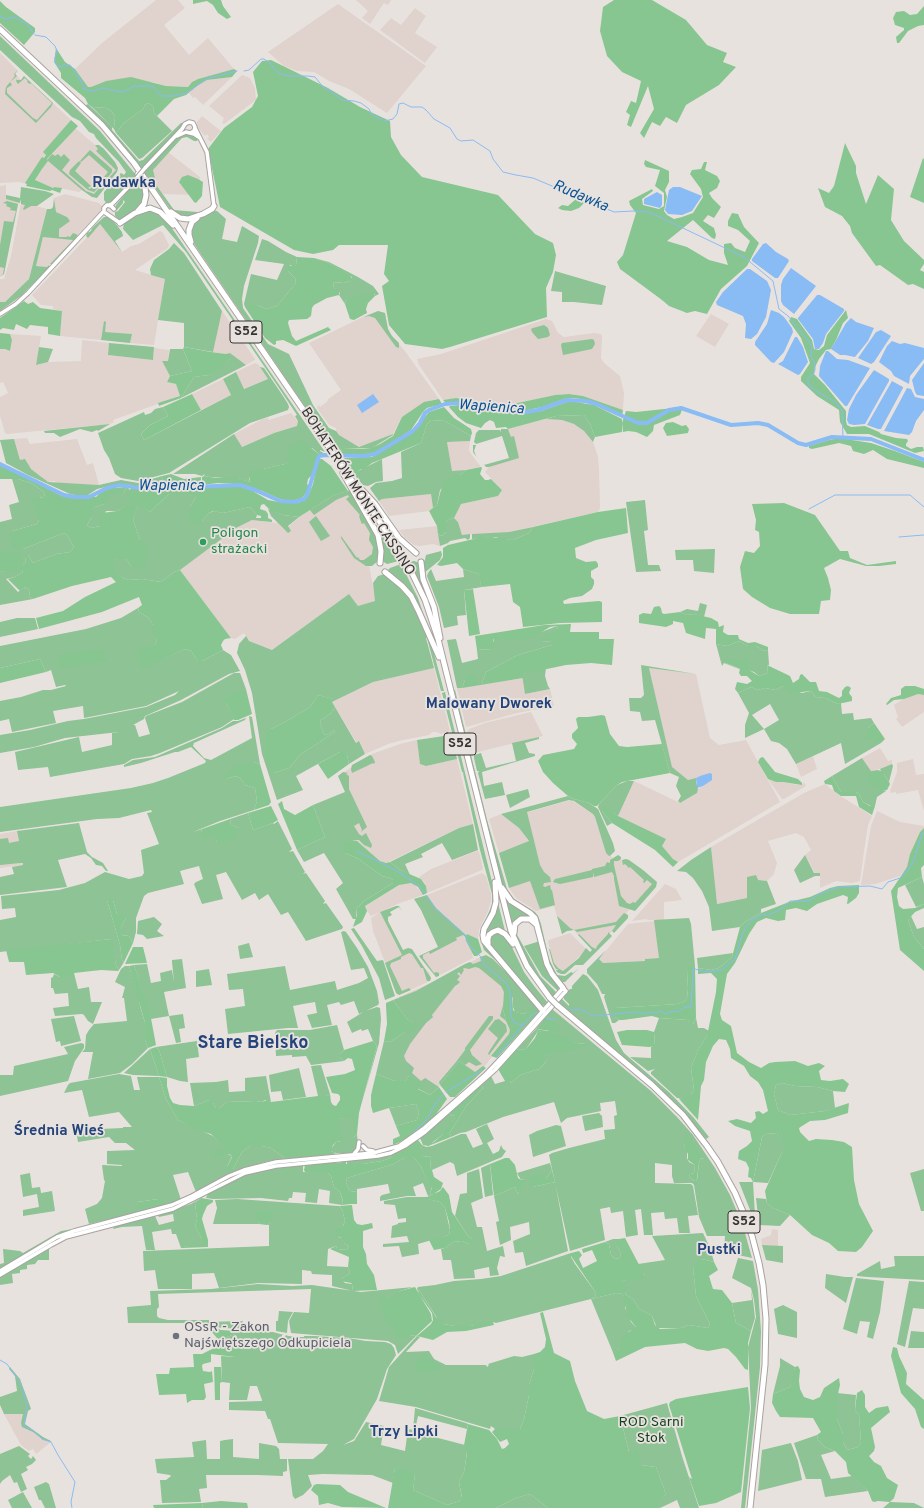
<!DOCTYPE html>
<meta charset="utf-8">
<style>
body{margin:0}
canvas{display:block;background:#e8e2de}
</style>
<canvas width="924" height="1508"></canvas>
<script>
const context = document.querySelector('canvas').getContext('2d');
context.lineJoin = 'round';
function fill(path, color) { context.fillStyle = color; context.fill(path, 'evenodd'); }
const shape = rows => new Path2D(rows.map(r => 'M' + r).join(''));
function stroke(path, color, width, dash) { context.strokeStyle = color; context.lineWidth = width; context.lineCap = dash ? 'butt' : 'round'; context.setLineDash(dash || []); context.stroke(path); }
function write(font, color, halo, rows, align = 'center') {
  context.font = font + ' Overpass,sans-serif'; context.lineWidth = 3.5; context.setLineDash([]); context.textBaseline = 'middle'; context.strokeStyle = halo; context.fillStyle = color; for (const [text, x, y, turn = 0] of rows) {
    context.save(); context.translate(x, y); context.rotate((+turn || 0) * Math.PI / 180); context.textAlign = isNaN(turn) ? turn : align; if (halo) context.strokeText(text, 0, 0); context.fillText(text, 0, 0); context.restore();
  }
}
const built = shape([
 [156,0,178,0,185,8,164,25,189,55,208,38,234,69,198,79,192,82,188,87,166,86,153,82,106,81,91,87,88,87,75,69,102,43],
 [356,0,391,0,388,5,384,3,370,24,362,18,368,11],
 [338,4,426,66,387,113,349,89,329,81,314,72,297,71,284,66,268,52],
 [415,8,426,16,415,33,437,47,425,63,380,30,391,18,401,25],
 [0,53,18,71,15,74,21,80,24,76,71,120,44,152,46,154,27,184,19,182,0,183],
 [242,75,250,78,255,88,256,100,224,124,222,123,224,118,209,106],
 [232,77,203,105,195,97,193,98,189,93,197,86,207,80],
 [202,116,221,131,211,142,207,139,209,137,207,134,205,136,198,128,197,122],
 [75,128,94,144,118,170,92,197,82,190,79,192,54,187,53,188,35,181,42,169,48,161,47,160],
 [168,152,200,177,197,195,163,194,157,186,153,170],
 [6,185,6,198,19,201,4,274,0,277,0,186],
 [65,194,99,203,102,206,101,210,47,267,36,266,43,237,59,229,67,217,56,212,54,198],
 [21,202,47,209,29,279,5,302,0,302,0,279,4,279,11,256],
 [100,224,122,252,131,246,139,244,160,231,163,233,169,245,168,248,135,270,165,279,154,345,130,343,132,334,104,332,106,324,104,322,101,340,60,336,62,311,53,309,53,306,41,305,32,295],
 [222,311,255,359,255,360,246,365,230,353,226,354,213,352],
 [378,311,385,313,387,326,390,334,405,351,439,399,432,400,402,417,393,434,359,447,339,435,336,432,336,428,329,425,317,408,318,406,319,405,320,407,328,401,327,400,341,390,309,343,367,315],
 [711,314,729,324,715,347,696,336],
 [546,319,552,321,558,333,564,337,594,333,601,334,602,337,601,358,604,363,620,376,624,393,623,410,583,396,569,394,555,395,508,405,493,404,456,398,443,400,419,365,417,359,441,354],
 [10,334,41,336,36,365,48,362,81,361,82,340,109,343,108,355,153,360,154,348,169,350,168,361,162,361,170,376,167,382,176,384,180,396,113,420,114,422,110,424,7,434,5,433,0,416,0,397,8,393,3,382,0,383,0,349,5,349,10,351,12,340],
 [255,363,258,364,268,379,243,389,236,372],
 [223,379,231,395,201,410,192,394],
 [291,413,298,421,297,426,274,433,241,447,234,434,263,419,268,418,269,420],
 [546,419,562,420,574,424,584,431,593,442,598,457,599,470,600,508,598,512,509,532,462,535,458,522,454,518,458,507,461,504,498,496,502,490,485,472,489,467,517,457,508,429],
 [27,438,30,444,77,439,87,465,93,463,99,485,57,483,54,481,48,482,45,480,31,469,27,464,20,460,14,439],
 [470,441,469,450,471,454,481,467,452,472,447,442],
 [348,491,374,536,376,547,369,565,376,601,358,606,349,594,272,650,249,641,244,633,235,639,231,638,180,570,225,535,236,528,252,520,278,523,285,530,299,517,334,495],
 [431,494,433,508,429,511,389,516,379,501,382,499],
 [437,526,440,546,433,544,420,546,414,545,405,538,399,530],
 [434,668,450,731,441,734,436,732,432,732,429,735,403,740,388,744,365,754,359,741,357,743,332,702,373,682],
 [649,668,696,674,710,738,719,745,746,740,780,802,678,862,673,859,661,846,665,840,618,816,634,781,680,803,697,793,698,789,712,780,700,776,696,778,688,780,672,768],
 [523,678,525,694,550,689,554,706,517,713,466,727,457,688],
 [917,694,924,695,924,712,902,727,896,719,898,717,894,705,905,698],
 [531,712,543,736,474,753,472,752,467,732,469,729,485,723],
 [417,740,420,764,426,766,457,759,473,824,459,828,386,863,380,861,362,845,340,830,357,817,338,776,372,754,400,744],
 [880,748,888,761,892,760,892,764,880,769,871,771,862,758],
 [813,756,817,769,801,777,796,764],
 [913,759,916,775,924,774,924,811,918,790,896,794,896,792,891,793,890,791,897,772,897,763],
 [768,779,776,782,783,782,798,785,802,785,804,782,806,786,784,799,782,799],
 [825,784,839,795,872,816,868,825,864,851,860,881,852,883,836,881,820,888,820,873,815,873,805,855,811,850,804,837,796,833,768,841,777,863,774,874,767,881,758,880,747,898,716,904,711,847,804,793],
 [571,800,593,814,595,817,606,853,609,855,611,855,612,859,620,859,638,870,653,883,632,909,630,908,620,923,567,931,562,934,554,906,536,911,516,898,509,888,543,876,522,814],
 [877,811,900,822,924,826,924,828,920,832,910,854,907,867,900,876,875,884,861,885,871,826],
 [501,814,519,828,529,842,499,853,489,819],
 [17,831,23,865,0,868,0,834],
 [477,851,479,852,483,868,482,870,427,893,425,883,419,877,431,869],
 [482,873,486,876,491,894,491,901,488,911,479,930,478,939,467,934,466,935,436,908,427,895],
 [403,883,411,883,414,884,423,895,400,903,371,916,367,911,365,906,399,885],
 [665,884,676,889,682,900,664,902,664,920,648,920,646,919,632,921],
 [380,912,402,955,411,951,430,974,431,978,430,981,399,995,397,994,373,931,371,918],
 [655,921,659,958,645,959,645,961,603,963,599,959,628,924],
 [616,925,610,934,596,950,575,932],
 [570,933,587,950,563,971,558,968,554,963,548,942,549,940],
 [463,935,473,954,472,954,473,958,436,977,419,956],
 [480,957,483,965,503,983,510,1027,512,1030,485,1066,475,1072,440,1085,430,1095,409,1076,400,1043,399,997,435,981],
 [772,1229,778,1230,778,1246,762,1245,761,1239,771,1235],
 [14,1413,24,1414,21,1423,43,1440,51,1442,36,1454,33,1449,29,1451,21,1445,4,1414]
]);
const green = shape([
 [0,36,100,131,136,175,110,204,107,204,104,200,104,192,121,173,124,175,126,172,119,162,96,138,94,134,89,132,80,121,72,117,0,50],
 [18,70,15,74,17,76,10,82,12,85,7,88,7,93,33,118,37,120,52,103,31,83,30,84,27,82,28,81,25,78,18,84,16,81,17,79,17,80,21,80,24,76,53,103,51,107,36,123,5,94,6,87,15,76,14,74],
 [148,103,153,106,154,113,172,131,142,158,139,159,116,133,124,123,143,109,145,105],
 [88,104,112,127,112,130,139,161,143,160,181,123,183,123,181,128,142,169,122,144,85,106],
 [92,107,107,108,112,112,115,116,114,129],
 [184,134,193,135,198,139,197,141,194,141,187,137,182,138,153,170,157,186,174,210,197,212,198,214,185,218,174,214,170,209,144,172,173,141,179,136],
 [95,145,99,145,104,149,115,162,118,167,115,163,118,168,117,172,97,198,92,197,82,190,47,160,52,154,55,156,58,154,61,157,64,154,70,160,62,170,86,191,94,194,116,170,96,151,98,149],
 [90,150,112,169,112,172,108,177,104,177,108,172,89,155,81,162,80,161],
 [79,161,81,163,75,171,91,186,88,188,90,189,92,187,93,188,96,185,97,187,98,188,94,192,88,190,69,174,70,170],
 [138,178,143,187,144,199,137,210,122,220,119,221,115,216,115,212,118,211,125,202,123,200,123,203,117,210,115,210,116,205],
 [21,187,45,191,54,194,37,206,31,206,24,210,23,209,25,205,21,204,21,199,20,203,6,199,6,195,20,198],
 [57,196,54,198,56,212,67,217,70,221,59,229,59,237,67,237,67,236,70,237,73,233,78,235,75,239,78,236,52,264,50,264,73,240,43,237,36,266,47,267,49,265,50,267,21,296,0,311,0,302,5,302,29,279,47,209,51,209,53,207,54,198],
 [7,201,18,204,4,274,0,277,3,274,4,268,0,267,0,245,4,221,13,222,16,211,10,210,11,208,6,206,7,204,3,203],
 [153,210,165,218,325,452,320,450,320,451,325,454,320,455,312,448,285,464,263,469,249,478,250,482,237,478,224,478,210,477,204,476,205,474,202,476,195,474,173,474,234,434,242,447,274,433,297,426,298,421,295,416,297,415,275,382,186,252,163,225,133,240,123,229,124,223,137,214,142,212],
 [212,210,217,211,226,219,222,239,237,242,242,226,259,236,258,243,244,286,242,299,243,308,268,344,289,354,313,405,329,428,336,431,339,435,359,447,393,434,393,435,372,448,342,449,340,452,336,452,192,241,190,236,192,226,199,217],
 [104,217,110,217,112,219,122,232,123,236,115,241,122,252,100,224,88,238,86,236,87,233,91,231,92,228],
 [262,239,268,241,286,252,297,257,296,265,294,267,290,265,288,271,295,278,296,283,277,306,266,309,257,305,245,307,244,304,251,274,277,280,284,264,255,260],
 [174,243,184,253,222,311,213,352,184,347,184,323,158,320,165,279,151,275,150,269,154,260,169,249],
 [314,258,329,262,358,277,373,286,379,294,375,296,375,294,346,300,345,304,339,295,340,293,334,288,333,282,344,283,350,281,352,277,327,262],
 [555,271,606,286,602,305,574,302,562,302,562,292,551,291],
 [378,311,385,313,388,329,392,336,399,343,399,348,396,347,375,318,369,316,364,317],
 [104,321,106,322,105,332,132,334,130,343,101,340],
 [544,325,548,328,550,335,548,337,538,339,532,332,531,329,533,328],
 [592,339,594,340,595,344,592,349,563,355,561,345,562,343],
 [109,343,154,347,153,360,108,355],
 [39,347,53,349,48,362,36,365],
 [170,349,183,349,192,371,170,376,162,361,168,361],
 [230,353,246,365,181,398,194,377,209,375,230,359],
 [260,367,264,368,283,396,288,404,289,407,288,410,250,423,169,473,138,481,121,478,115,474,109,458,104,450,98,433,144,412,145,415,151,413,155,409,163,407,168,416,150,425,141,434,144,440,231,395,223,379,236,372,244,389,268,379],
 [584,415,590,424,595,437,593,442,584,431,574,424,562,420,546,419,556,416],
 [431,420,445,421,471,436,470,441,447,442,452,471,466,470,460,475,452,475,440,490,437,505,433,508,431,494,382,499,379,501,371,490,370,488,376,483,392,481,402,478,401,452,421,443,427,424],
 [110,424,98,431,97,430,92,432,80,429,60,437,54,433,45,433,44,431],
 [501,429,508,429,511,437,514,436,519,458,489,467,486,467,475,455,473,452,473,445,476,445,474,451,476,456,484,465,509,458,502,436,476,444,474,442,476,433,479,430,500,430,501,432],
 [14,439,20,460,25,459,31,469,48,482,99,485,121,480,138,483,162,476,163,487,145,488,134,486,132,485,119,484,97,489,88,495,81,496,70,494,28,475,6,463,0,440],
 [382,459,383,481,376,482,368,486,363,485,357,478,359,477,358,471],
 [12,479,18,479,31,483,43,491,45,494,44,497,40,497,39,520,37,524,12,531,23,549,64,533,67,535,74,547,70,552,56,554,33,563,28,555,26,557,25,564,0,551,0,522,12,519,9,505,19,502],
 [127,487,130,490,127,493,130,500,130,504,117,511,106,511,100,526,91,528,87,525,92,517,91,510,95,507,104,504,108,495,112,493,123,493],
 [351,490,373,528,379,545,378,561,372,566,366,566,354,558,341,538,341,536,357,558,358,557,360,560,364,560,372,554,373,547,369,540,370,533,364,523,362,524,361,522,359,516,360,515,346,499,349,497,348,495,336,500,314,515,310,510,334,495],
 [169,494,196,494,196,497,190,507,202,521,209,513,214,511,223,513,250,507,257,515,256,518,261,518,261,521,252,520,236,528,180,570,174,572,161,582,142,579,129,580,123,578,112,567,117,559,126,559,131,566,140,540,133,520,138,504,150,512],
 [645,500,648,530,644,531,648,565,659,565,661,571,636,572,626,502],
 [268,509,283,515,299,517,288,526,291,531,288,533,271,516],
 [365,509,385,539,399,561,387,564,382,561,382,546],
 [316,516,330,536,321,541,309,522],
 [454,518,458,522,462,535,470,534,470,538,468,540,465,538,450,541,448,543,440,546,438,534,442,536,446,532,446,522,450,519],
 [533,527,529,533,513,540,500,539,496,537,472,539,472,534,509,532],
 [715,549,714,573,694,571,693,560,676,560,675,550],
 [441,551,442,555,440,560,424,573,422,563,425,560,426,555],
 [414,561,420,563,437,628,409,562],
 [401,564,418,598,429,631,416,602,386,572,390,568],
 [431,569,436,581,464,577,463,569,479,574,480,576,481,586,482,587,464,590,466,615,457,616,458,625,444,628,439,607,427,576,428,573],
 [11,570,22,570,23,572,15,577,6,579,18,592,25,587,29,590,30,597,33,599,0,605,0,572],
 [385,574,389,576,410,596,432,646,444,691,441,691,427,638,426,638,434,668,373,682,334,701,333,699,318,695,310,707,285,722,271,729,274,773,289,768,301,754,335,732,334,730,327,735,324,734,320,724,321,720,331,713,335,707,356,743,359,741,365,754,349,764,347,755,340,752,325,760,296,776,303,790,277,800,262,754,252,693,245,670,237,653,239,644,246,636,249,641,272,650,349,594,358,606,375,601,373,583,378,576],
 [700,603,707,605,704,617,694,614,687,615,680,612,687,609,698,611],
 [138,608,139,612,149,618,153,625,153,633,157,640,155,644,138,654,138,659,143,668,185,649,191,651,198,661,202,661,223,650,231,655,240,671,229,674,181,700,145,716,144,719,133,725,135,725,139,737,150,734,145,718,146,716,182,702,234,673,240,673,246,689,244,689,226,703,234,719,222,727,160,753,151,756,132,759,124,764,50,777,48,767,18,770,15,752,79,737,82,752,112,745,112,733,119,732,65,738,34,747,0,753,0,735,30,730,68,721,84,719,146,707,175,695,179,691,146,706,84,718,83,706,53,711,56,723,12,732,9,719,0,721,0,701,21,697,43,690,51,690,66,686,65,685,56,687,51,670,46,672,40,659,0,668,0,646,86,629,121,618],
 [17,618,35,618,38,629,0,637,0,622],
 [557,626,558,628,542,641,553,642,552,645,518,655,486,672,482,683,479,684,465,680,462,688,457,688,447,640,456,639,462,663,478,659,477,650,492,649,494,639,503,638,513,639,544,631],
 [739,641,748,646,756,646,764,651,768,650,769,665,767,665,768,673,759,676,754,672,724,662,741,670,724,663,722,666,716,644,727,646],
 [641,665,696,674,649,668,672,767,688,780,696,778,696,782,698,789,697,793,680,803,678,801,681,796,676,786,679,777,670,773,655,720,642,721,640,712,630,711,629,698,641,698,644,695],
 [546,668,545,676,548,686,550,689,525,694,522,674],
 [783,686,802,693,811,691,816,697,825,698,838,704,841,703,842,714,853,713,854,720,871,718,874,723,868,728,876,740,881,743,845,764,841,743,796,764,787,749,779,743,771,741,764,729,745,738,745,725,749,713,738,693,751,687,758,690,765,688,776,690],
 [770,704,779,720,764,729,752,715],
 [454,690,455,690,487,820,507,889,515,900,535,912,538,916,541,924,549,959,557,975,565,976,571,972,573,973,579,968,565,982,560,982,552,970,546,954,539,922,512,901,502,886],
 [445,692,495,894,494,906,482,934,502,966,484,950,481,941,480,932,492,905,492,894,480,850,463,773,464,773,462,772,442,693],
 [249,716,252,717,260,764,254,762,226,779,236,776,240,778,245,785,255,788,257,801,254,810,220,821,193,832,202,829,201,832,215,834,217,842,236,833,238,828,231,825,230,819,248,813,253,830,273,823,274,824,278,821,292,849,289,852,293,851,305,872,303,874,306,873,325,901,323,904,326,903,343,927,342,929,306,941,288,912,281,915,268,894,259,900,255,893,242,900,226,872,216,875,223,899,202,904,194,884,196,882,203,879,199,866,180,871,184,884,148,893,144,896,136,918,136,932,133,943,129,936,121,935,119,932,121,927,126,918,117,914,113,900,107,900,120,945,122,960,124,962,119,970,116,965,111,939,0,952,0,920,16,917,15,908,2,909,1,896,59,890,85,883,105,872,129,879,142,876,144,873,141,850,159,844,147,813,152,812,151,810,119,818,97,819,0,832,0,807,131,788,153,783,168,778,205,763,206,761,191,747,178,752,175,752,141,763,124,767,124,765,133,760,155,757,222,728,233,721,238,721,246,718,245,720,194,743,193,746,204,758,211,760,252,738],
 [451,735,457,759,426,766,420,764,417,740],
 [539,737,539,739,525,743,529,753,535,754,535,756,482,772,484,786,502,782,505,795,485,799,478,773,479,771,477,771,474,758,474,755,481,753,486,768,516,761,512,743],
 [370,755,372,756,375,762,374,764,373,763,352,773,351,769,352,765],
 [862,758,871,771,878,770,881,771,880,769,892,764,893,766,889,782,884,774,883,791,886,791,877,797,875,806,873,807,863,802,859,794,856,792,841,792,832,776],
 [343,772,348,773,346,774,349,776,349,789,367,827,361,832,362,830,359,823,354,826,359,834,362,836,366,833,372,845,371,848,364,845,359,840,352,840,345,853,357,858,382,876,390,878,393,880,393,883,364,901,357,908,356,919,353,919,336,889,343,883,324,853,304,862,297,850,325,837,313,805,345,792,338,776],
 [627,781,634,781,618,816,602,806,602,811,612,823,607,826,598,807,599,804,617,785],
 [528,789,530,797,510,808,506,795],
 [568,796,574,799,589,803,598,809,613,843,615,851,611,855,609,856,606,853,595,817,593,814,574,801,569,800,527,812,540,865,544,872,550,877,551,882,544,883,543,886,545,887,550,885,551,890,552,890,555,905,540,909,530,881,509,888,499,853,529,841,519,828,501,814],
 [79,823,87,852,92,857,103,863,108,871,106,871,102,866,96,865,91,858,85,854,58,860,67,887,0,895,0,877,14,874,12,867,23,865,23,863,20,863,0,865,0,839,8,838,9,843,19,841,17,831],
 [473,824,478,850,452,860,442,843,421,854,423,857,405,864,410,875,400,870,390,862,459,828],
 [711,847,717,904,747,898,747,877,756,875,758,880,767,881,776,904,761,909,761,913,745,922,740,927,712,931,709,907,702,891,693,878,686,872,677,871,691,860],
 [618,855,621,857,621,859,618,861,614,861,614,865,621,896,627,903,630,904,633,902,635,903,652,884,647,880,644,883,643,882,644,880,630,867,629,868,625,864,623,865,622,860,626,859,629,860,643,870,657,882,656,887,635,911,619,906,614,879,614,876,612,872,594,877,593,872,593,877,560,884,553,882,555,879,592,870,592,869,605,866,607,862,610,863,610,860],
 [805,855,814,873,820,873,820,876,815,876,800,883,794,870],
 [922,877,924,884,924,904,916,907,905,885],
 [427,895,436,908,466,935,465,937,463,935,456,938,457,940,432,953,430,954,429,952,423,955,423,958,434,973,436,972,439,973,439,976,436,977,419,956,438,947,421,910,414,899],
 [504,895,527,913,533,918,522,917,518,919,512,926],
 [498,903,505,931,500,929,485,940,485,931],
 [396,906,399,906,402,911,399,907,390,912,392,915,388,917,388,921,403,950,408,948,412,949,431,978,430,981,427,981,423,968,421,968,412,954,409,953,401,957,401,959,391,963,390,966,402,991,409,988,411,990,399,995,396,993,385,963,402,955,380,912],
 [624,913,628,915,628,918,614,933,612,931,616,925,577,932,574,930,567,931,562,934,557,916,570,928,574,930,616,922],
 [911,916,917,929,924,927,924,949,914,937,908,920],
 [154,917,162,924,157,931,164,936,147,939,143,935,137,934,138,921],
 [689,918,691,924,695,966,687,971,688,989,687,998,685,1001,678,1004,615,1008,615,1017,619,1020,615,1023,612,1023,604,997,605,994,602,994,597,984,587,973,587,969,606,950,599,959,603,963,645,961,645,959,659,958,654,920],
 [354,928,377,961,383,960,395,996,385,1000,379,978,362,946,351,929],
 [344,931,346,932,357,948,368,967,377,991,379,1003,378,1005,359,1014,354,1001,341,1005,339,1002,327,1005,332,1025,312,1028,307,1015,317,1013,315,1002,303,1004,293,1006,298,1028,288,1028,228,1034,225,1009,245,1006,243,989,229,990,227,974,285,966,290,990,335,981,337,990,359,983,368,978,364,968,351,970,341,932],
 [515,931,540,976,556,992,553,997,542,984,526,959,517,939],
 [496,932,503,933,510,943,524,972,534,986,548,1003,546,1005,541,1006,490,946,490,937],
 [608,932,612,936,583,965,575,965,565,974,561,974,557,972,556,970,559,970,556,969,553,964,549,949,550,949,554,963,558,968,563,971,579,958,586,948,590,952,592,950,578,935,579,934,592,947,596,949,597,946,608,934],
 [540,941,559,987,558,991,542,976,524,946],
 [249,943,253,957,240,959,238,946],
 [733,953,732,957,719,968,711,970,698,968,697,958],
 [486,955,493,959,505,971,507,972,538,1008,523,1014,515,1012,513,1007,513,998,504,986,504,1003,503,1009,506,1021,500,1016,504,1002,504,992,501,986,479,968,475,967,469,969,464,968,463,969,464,970,461,975,459,972,457,974,460,976,457,980,460,982,458,984,455,986,432,1015,433,1017,426,1023,410,1044,404,1056,406,1061,414,1068,412,1073,421,1081,425,1078,439,1087,430,1095,417,1088,409,1076,405,1081,395,1081,376,1074,384,1041,390,1042,405,1032,413,1023,407,1019,393,1000,416,991,465,964,470,962,473,964,481,961,480,957],
 [182,959,186,988,164,992,169,1016,183,1014,185,1028,179,1029,181,1042,176,1043,169,1016,151,1019,134,965,147,964,151,983,161,981,160,973,172,970,174,982,172,962,172,960],
 [125,966,129,966,139,999,140,1006,145,1023,145,1040,148,1048,132,1064,120,1073,88,1079,93,1052,82,1052,85,1049,86,1035,89,1030,94,1024,127,1021,124,998,122,998,125,987,115,982,121,969],
 [209,969,212,985,196,987,196,971],
 [54,974,60,977,75,977,78,989,89,987,91,1002,102,1002,93,1024,88,1021,84,1015,82,1014,55,1016,53,1008,69,1006,68,993,55,994,53,988,51,988,51,978,53,977],
 [583,974,587,976,598,990,616,1040,624,1053,670,1093,694,1118,709,1137,706,1139,680,1108,657,1086,558,1003,562,999,569,1006,569,1004,564,999,564,996,570,989,572,989,572,986],
 [377,1007,380,1008,381,1019,379,1043,363,1099,377,1046,373,1041,368,1029,362,1031,361,1029,352,1033,347,1022,365,1011],
 [552,1009,651,1091,677,1117,693,1135,715,1168,730,1195,743,1226,752,1258,724,1252,725,1236,707,1236,699,1217,694,1185,692,1183,674,1183,672,1176,672,1165,655,1163,655,1183,691,1184,693,1186,698,1215,688,1216,690,1233,679,1233,677,1218,665,1219,664,1212,651,1213,653,1235,644,1235,641,1209,635,1210,638,1235,626,1237,623,1211,611,1213,610,1207,600,1209,605,1240,570,1251,549,1155,552,1153,569,1148,605,1139,604,1130,615,1129,614,1116,617,1115,615,1101,600,1103,601,1111,567,1118,561,1123,554,1102,503,1117,466,1132,460,1133,451,1137,449,1134,467,1105,483,1088,481,1085,491,1076,495,1084,505,1081,510,1081,511,1083,520,1075,539,1069,546,1062,544,1055,586,1044,577,1043,538,1031,526,1049,520,1050,517,1049,536,1029,548,1031,553,1021,546,1016],
 [687,1136,704,1159,701,1158,699,1163,697,1180,695,1181,689,1177,690,1174,694,1173,695,1165,689,1162,687,1158,687,1151,684,1147],
 [74,1016,81,1041,61,1046,60,1041,56,1042,51,1019],
 [489,1016,493,1016,493,1019,470,1050,472,1055,482,1064,476,1066,469,1062,465,1065,459,1061,440,1085,439,1082,456,1062,465,1050,465,1048],
 [659,1018,688,1020,693,1024,696,1018,698,1028,704,1028,709,1031,707,1036,698,1050,691,1068,694,1090,691,1095,682,1095,684,1098,680,1100,679,1098,677,1098,651,1074,651,1072,655,1069,648,1071,630,1057,651,1058,651,1047,655,1045,654,1032],
 [499,1019,506,1025,507,1031,489,1055,488,1054,490,1050,498,1038,488,1029,495,1020],
 [337,1025,344,1050,340,1054,340,1057,344,1061,311,1065,306,1056,292,1057,292,1055,276,1056,275,1033,277,1030,310,1030],
 [197,1041,199,1057,186,1059,188,1082,180,1081,167,1077,159,1050,156,1047],
 [81,1043,84,1044,84,1048,75,1061,68,1081,0,1096,0,1075,13,1075,14,1066,68,1054,64,1047],
 [150,1049,159,1076,133,1075,124,1073],
 [321,1065,330,1094,327,1096,318,1096,311,1066],
 [299,1068,306,1097,283,1100,281,1091,271,1092,269,1075],
 [119,1074,131,1076,134,1090,140,1090,137,1077,159,1077,166,1099,178,1120,213,1136,225,1147,225,1149,223,1150,218,1150,232,1156,227,1167,233,1169,242,1152,250,1146,262,1146,271,1148,286,1159,269,1161,243,1168,228,1174,221,1178,244,1168,259,1164,269,1162,281,1160,259,1164,238,1171,196,1192,188,1172,173,1175,181,1200,158,1208,158,1199,137,1202,141,1212,89,1224,85,1209,97,1204,102,1198,105,1181,104,1180,102,1165,122,1166,122,1165,107,1164,107,1151,135,1150,126,1143,115,1143,109,1137,78,1142,76,1130,123,1128,123,1127,132,1127,119,1112,89,1117,82,1090,64,1093,68,1085,70,1083],
 [266,1076,271,1102,265,1100,262,1102,256,1101,227,1102,219,1108,216,1108,213,1103,209,1100,194,1106,190,1083,216,1082,228,1080,229,1092,245,1091,245,1078],
 [782,1083,795,1086,817,1087,833,1091,835,1108,825,1111,790,1115,778,1110,774,1094,776,1085],
 [416,1104,419,1112,417,1120,396,1126,389,1108],
 [450,1113,451,1115,455,1116,455,1118,448,1129,442,1135,428,1146,423,1145,420,1138],
 [599,1113,602,1116,603,1127,585,1131,582,1116],
 [353,1117,354,1118,354,1137,357,1134,358,1144,357,1149,351,1153,336,1153,331,1151,331,1149,336,1142,341,1141,337,1119],
 [487,1124,494,1139,487,1143,493,1154,499,1151,501,1145,503,1149,506,1151,502,1157,457,1176,454,1164,450,1162,432,1170,430,1170,431,1157,429,1156,423,1157,420,1155,422,1145,426,1147,432,1146,461,1134,466,1134,473,1148,483,1144,476,1129],
 [556,1125,561,1126,566,1146,533,1157,529,1135,537,1131],
 [777,1133,787,1147,781,1154,768,1183,753,1182,755,1215,752,1215,739,1182,753,1182,762,1137,766,1134],
 [392,1154,390,1158,382,1161,363,1164,347,1164,347,1161,366,1159],
 [409,1156,413,1157,421,1166,423,1172,432,1187,430,1193,432,1195,428,1196,423,1183,413,1187,416,1196,407,1196,380,1201,380,1197,382,1195,390,1193,388,1184,357,1189,357,1192,350,1191,348,1188,346,1182,347,1178,394,1164,404,1158],
 [550,1163,552,1170,546,1179,532,1187,555,1182,568,1251,526,1266,523,1252,515,1253,513,1241,530,1234,529,1222,510,1227,511,1240,500,1245,496,1222,499,1221,494,1196,515,1187,518,1194,524,1179,521,1180,517,1173],
 [303,1164,303,1172,328,1173,331,1176,334,1187,340,1192,343,1202,342,1205,329,1203,330,1191,319,1189,317,1203,305,1202,306,1193,293,1192,292,1198,289,1198,288,1201,261,1198,213,1199,206,1198,208,1193,242,1176,271,1168],
 [490,1164,493,1195,485,1197,481,1168],
 [479,1169,483,1198,471,1203,477,1227,482,1227,487,1251,503,1246,505,1257,500,1256,497,1268,499,1275,490,1276,489,1267,474,1270,475,1278,454,1279,451,1260,443,1260,441,1249,445,1248,453,1242,462,1241,469,1244,472,1239,468,1236,455,1216,460,1194,467,1193,467,1173],
 [924,1169,924,1211,921,1211,910,1173],
 [30,1173,32,1188,40,1187,41,1193,52,1191,55,1211,23,1216,23,1210,39,1207,37,1194,23,1197,20,1175],
 [407,1197,427,1197,428,1199,440,1202,445,1208,450,1230,449,1235,418,1244,419,1254,402,1257,399,1246,383,1247,383,1244,409,1242,407,1236,391,1238,392,1226,398,1224,398,1223,406,1222,406,1218,398,1219,395,1205,384,1204,384,1201],
 [201,1198,195,1203,197,1219,195,1226,202,1239,202,1245,183,1247,183,1248,181,1248,176,1234,172,1234,171,1229,152,1232,155,1250,146,1250,142,1226,122,1227,113,1229,114,1226,155,1216,159,1225,174,1221,173,1214,159,1217,158,1215,191,1204],
 [756,1198,766,1199,767,1203,773,1208,790,1215,780,1226,759,1225],
 [237,1199,339,1206,342,1209,345,1221,338,1237,343,1238,345,1244,349,1246,347,1250,337,1249,336,1246,328,1249,327,1266,348,1267,350,1272,349,1274,341,1279,345,1283,352,1284,353,1291,332,1286,332,1275,312,1274,311,1271,302,1270,302,1284,258,1283,219,1288,214,1273,192,1274,192,1289,158,1289,155,1270,144,1271,143,1251,269,1246,269,1225,267,1225,271,1222,260,1222,259,1224,213,1224,217,1208,215,1200],
 [79,1228,66,1232,0,1269,0,1264,4,1263,3,1249,20,1251,23,1253,61,1231],
 [703,1233,710,1248,714,1262,702,1259,693,1268,696,1296,710,1324,708,1328,689,1325,681,1328,657,1328,652,1316,649,1314,639,1309,633,1299,626,1295,622,1281,645,1276,638,1264,665,1260,652,1236],
 [613,1239,619,1239,617,1246,621,1253,620,1257,618,1259,614,1258,611,1255,609,1244,605,1242],
 [762,1245,783,1246,783,1263,766,1260],
 [49,1248,49,1260,38,1260,35,1264,27,1265,27,1269,20,1270,20,1273,12,1274,13,1283,0,1285,0,1277],
 [571,1253,571,1257,575,1264,596,1293,595,1297,591,1299,616,1293,623,1294,625,1300,625,1308,631,1322,636,1327,635,1329,629,1331,619,1349,616,1350,612,1350,591,1299,496,1323,493,1322,470,1326,455,1326,444,1324,439,1321,419,1290,418,1291,417,1289,418,1287,435,1285,454,1281,481,1279,501,1276],
 [894,1256,924,1256,924,1280,868,1277,857,1276,857,1274,880,1261,881,1269,895,1266],
 [738,1258,753,1261,758,1290,761,1331,760,1367,745,1508,741,1508,751,1408,748,1347,756,1317,754,1300,751,1288,732,1278],
 [826,1274,845,1277,853,1277,846,1303,825,1288],
 [856,1278,884,1281,880,1312,873,1339,867,1337,870,1322,860,1321,857,1334,843,1329],
 [909,1281,924,1282,924,1309,913,1308,905,1347,897,1344],
 [258,1284,292,1286,312,1285,361,1292,413,1287,400,1291,393,1298,388,1298,383,1296,410,1335,416,1336,398,1354,395,1345,388,1341,291,1333,289,1321,294,1312,309,1313,311,1289,158,1294,159,1307,157,1309,157,1316,159,1318,168,1320,209,1320,209,1322,243,1321,241,1326,247,1329,222,1328,200,1323,128,1323,127,1307,151,1305,150,1291,211,1289],
 [751,1290,753,1300,755,1318,751,1331,736,1323,732,1303,752,1300],
 [783,1305,797,1312,797,1338,778,1334,774,1309],
 [279,1311,293,1312,288,1321,287,1333,276,1331,276,1321,278,1321],
 [235,1331,273,1332,284,1335,282,1335,282,1338,284,1338,286,1335,288,1336,299,1337,299,1339,299,1337,304,1337,304,1336,314,1336,348,1338,366,1341,385,1342,391,1344,394,1348,396,1355,387,1369,377,1399,354,1439,343,1445,354,1441,366,1422,384,1426,381,1445,405,1451,408,1429,413,1430,415,1408,466,1423,468,1424,467,1429,418,1416,415,1430,419,1433,465,1445,467,1452,464,1472,459,1482,462,1498,460,1501,447,1505,413,1490,415,1474,395,1468,393,1483,372,1475,323,1474,308,1475,312,1486,303,1495,295,1499,293,1496,293,1498,288,1459,313,1459,323,1451,328,1444,278,1443,270,1419,268,1419,265,1411,229,1410,229,1402,262,1401,262,1400,257,1386,250,1386,247,1400,229,1400,230,1383,222,1382,221,1356,235,1357,239,1347,229,1343,226,1340,227,1337,235,1334],
 [911,1331,924,1332,924,1348,908,1348],
 [417,1336,420,1337,406,1352,429,1351,434,1359,446,1365,486,1365,487,1367,489,1365,488,1364,514,1356,522,1357,534,1354,534,1369,529,1385,529,1395,524,1419,520,1429,495,1429,491,1426,490,1429,416,1407,379,1401,389,1367],
 [780,1358,795,1367,793,1378,790,1387,773,1394,780,1366],
 [10,1367,20,1379,30,1406,31,1409,28,1411,25,1424,43,1437,51,1441,51,1442,43,1440,33,1432,22,1427,21,1423,23,1414,4,1414,0,1405,0,1397,17,1391,15,1376,9,1369],
 [837,1393,856,1395,855,1410,859,1415,861,1442,858,1447,847,1450,843,1442,843,1434,837,1419],
 [667,1403,682,1456,699,1508,680,1508,677,1500,660,1508,657,1502,666,1494,656,1467,641,1465,629,1452,620,1416],
 [817,1435,818,1440,825,1447,835,1451,821,1455,831,1479,852,1476,868,1491,825,1497,821,1479,806,1479,794,1443],
 [233,1439,233,1457,259,1459,259,1443,276,1446,279,1449,280,1459,287,1459,287,1471,283,1472,283,1476,258,1475,206,1475,207,1488,199,1489,201,1502,162,1503,160,1480,166,1480,171,1476,170,1475,157,1473,155,1459,194,1457,192,1442,206,1440,207,1459,220,1459,220,1441,225,1440],
 [791,1443,798,1461,802,1480,758,1491,762,1450],
 [19,1446,30,1454,28,1456,31,1459,33,1456,36,1460,32,1464,26,1467,28,1470,21,1474,27,1489,21,1492,17,1482,14,1483,10,1475,2,1481,0,1484,0,1454],
 [46,1482,49,1484,56,1508,45,1508,41,1500,39,1500,34,1487],
 [23,1492,32,1508,12,1508,8,1500],
 [530,1494,548,1508,496,1508,516,1498],
 [221,1501,247,1503,248,1508,203,1508,202,1503],
 [890,1502,914,1503,924,1508,883,1508]
]);
const forest = shape([
 [193,0,221,0,223,6,231,17,227,19,218,13,213,5,207,1,193,4],
 [614,0,652,0,686,20,707,45,727,53,723,62,736,67,719,85,686,105,677,123,666,117,660,126,652,122,644,138,640,133,654,109,648,86,631,127,627,125,630,115,626,112,631,101,636,103,641,81,622,72,607,56,600,31,603,7],
 [0,1,6,7,35,28,35,32,24,45,0,23],
 [924,6,924,25,918,26,908,31,899,43,897,43,896,37,904,30,904,28,895,25,893,18,896,12,904,11,910,15,917,14],
 [56,48,65,62,75,69,88,87,91,87,106,81,131,77,166,86,188,87,192,82,198,79,234,69,237,71,232,77,207,80,197,86,186,95,174,99,157,116,154,113,153,106,148,103,145,105,143,109,124,123,116,133,114,129,115,116,112,112,107,108,92,107,88,104,85,98,61,78,61,73,54,62],
 [271,60,328,88,360,107,390,121,391,137,401,155,422,177,498,195,535,234,553,243,556,255,553,272,546,288,547,317,450,347,442,349,405,344,389,325,382,286,389,281,384,274,388,245,339,245,333,250,313,254,294,250,220,207,208,149,224,128,252,107,258,96,253,72,262,61],
 [71,120,78,126,47,159,48,161,42,169,35,180,53,188,54,187,62,188,60,193,52,190,50,191,26,186,27,184,25,183,42,157,44,158,46,155,43,152],
 [845,143,856,166,856,173,866,204,878,175,894,189,891,220,904,241,924,260,924,264,920,270,924,272,924,289,913,284,908,285,880,265,876,266,852,233,850,226,842,216,825,207,818,188,829,193,834,186],
 [923,158,924,159,924,203,910,197],
 [645,160,669,171,669,182,665,190,667,197,664,211,667,215,674,219,682,217,693,213,703,197,701,189,690,174,692,170,701,169,704,162,707,162,705,170,717,176,720,181,717,188,709,193,712,198,721,207,714,218,708,215,703,221,714,228,716,235,715,239,712,238,693,220,667,241,687,247,709,260,728,265,724,253,724,244,731,243,735,248,745,252,750,241,738,230,728,226,728,221,732,213,738,214,744,227,759,243,747,266,721,289,707,314,695,311,687,313,669,306,662,300,620,269,617,262,623,255,636,213,630,205,629,201,652,189,653,191,642,199,643,205,659,209,664,206,664,193,655,186,660,170,646,167,644,164],
 [188,175,198,179,203,182,202,196,196,203,194,202,179,182,182,177],
 [576,199,585,202,579,208,571,211,562,210,558,208,562,205,568,206],
 [297,257,314,258,327,262,350,275,352,279,350,281,344,283,333,282,334,288,339,291,339,295,327,298,314,305,312,308,311,316,307,319,289,320,288,323,292,336,296,341,328,327,331,330,296,346,283,340,276,341,276,344,274,345,265,338,245,307,248,305,257,305,266,309,277,306,296,283,295,278,288,271,287,266,294,266,296,265],
 [372,293,375,295,375,296,368,303,366,309,367,313,354,320,350,319,345,304,346,300,358,295],
 [24,301,28,304,33,302,40,308,62,311,60,336,48,334,48,327,30,325,27,329,16,324,14,330,3,328,0,330,0,318],
 [846,310,848,318,843,323,836,340,831,349,826,350,819,359,815,367,814,374,825,385,846,411,846,421,847,425,851,427,865,426,879,432,881,434,896,438,907,439,908,441,906,444,906,446,911,449,917,447,923,447,924,451,915,453,869,434,847,434,840,422,839,410,817,396,801,381,801,377,810,363,801,338,789,321,791,317,797,319,812,340,814,349,819,350,824,346,827,335],
 [0,333,10,334,12,340,10,351,5,349,0,349],
 [184,347,211,352,226,354,230,353,230,359,217,371,209,375,194,377,181,398,159,406,158,403,180,396,176,384,167,382,170,376,192,371,183,349],
 [192,394,201,410,144,440,141,434,150,425,168,416,163,407],
 [569,394,583,396,623,410,622,416,597,403,587,400,574,398,567,398,542,407,523,411,500,409,466,402,446,403,443,400,456,398,493,404,508,405,555,395],
 [439,399,442,404,427,408,423,412,411,430,375,453,366,455,341,454,340,452,342,449,362,449,371,448,380,444,393,436,402,417,424,402],
 [567,402,576,402,594,405,622,419,622,432,595,437,590,424,584,415,556,416,508,429,506,427,496,428,494,422,490,420,485,423,481,428,466,423,458,417,449,407,450,406,460,405,500,412,522,413,541,411],
 [444,407,454,418,471,429,472,433,471,436,445,421,431,420,427,424,421,443,372,463,364,469,361,469,358,471,360,474,359,477,357,478,344,458,372,457,376,455,412,433,429,412],
 [683,407,680,415,654,425,653,431,647,437,636,432,628,431,623,432,622,423,626,411,636,412],
 [673,422,682,426,686,425,689,429,688,433,667,436,663,428,666,423],
 [839,438,871,443,895,451,924,462,924,468,887,459,873,450,864,454,853,451,851,446,839,443,812,449,809,448,809,446,829,440],
 [301,440,320,455,316,461,312,475,308,479,307,484,309,486,308,491,301,499,288,501,280,499,262,491,239,484,218,483,202,485,202,477,204,476,216,478,238,478,250,482,249,472,285,464,289,461,288,448],
 [319,459,322,459,331,466,348,491,334,495,299,517,283,515,271,511,264,504,261,505,260,509,266,511,268,514,268,518,272,520,272,522,261,521,261,516,257,515,250,507,223,513,213,511,209,513,202,521,195,524,190,520,189,516,190,507,196,497,196,494,169,494,150,512,138,505,133,520,140,540,147,547,148,557,145,566,138,569,131,566,126,559,117,559,113,567,123,578,129,580,142,579,161,582,174,572,180,570,231,638,225,639,223,641,221,645,223,650,202,661,198,661,191,651,185,649,143,669,140,665,138,659,138,650,155,644,157,640,152,633,153,625,149,618,139,612,138,608,142,605,139,597,102,612,39,629,36,618,63,611,85,597,116,582,111,577,72,586,33,599,30,597,29,590,25,587,20,591,8,579,15,577,23,572,22,570,0,572,0,551,21,553,23,563,25,564,26,556,28,555,33,563,56,554,70,552,74,547,67,535,64,533,23,549,13,548,9,534,12,531,37,524,39,520,32,500,33,498,44,497,45,494,43,491,31,483,18,479,0,479,0,465,62,496,75,498,82,499,93,496,96,497,102,491,112,488,127,487,123,493,108,495,109,500,104,504,95,507,92,510,92,517,87,525,91,528,100,526,99,518,102,513,117,511,129,504,130,500,127,497,127,492,132,488,164,489,164,491,170,489,238,486,251,490,268,500,284,503,299,503,309,494,313,484,317,466],
 [481,467,482,468,480,474,485,480,488,480,491,479,502,490,498,496,461,504,454,518,450,519,446,522,446,532,442,536,438,534,437,526,429,511,437,505,443,482,452,475,460,475,466,470],
 [171,474,184,479,201,477,201,485,170,487,167,485,163,487,162,476],
 [784,503,815,515,840,551,848,551,850,558,867,565,896,561,896,564,879,566,866,566,840,559,824,568,828,578,831,590,830,600,821,601,819,614,790,614,770,608,752,597,743,589,740,567,745,551,754,553,760,546,759,532,755,530,756,520,752,504],
 [626,508,628,533,596,540,575,548,576,558,586,562,596,561,598,564,598,567,591,571,591,577,594,580,594,584,592,589,582,596,570,598,563,601,564,604,599,601,602,602,602,622,560,623,523,627,520,607,513,602,510,584,482,587,481,586,479,574,463,569,457,563,441,566,437,565,443,557,443,548,448,545,478,538,491,537,513,540,529,533,533,527,598,512],
 [473,589,480,634,469,636,464,590],
 [659,606,661,608,662,613,664,614,680,612,687,615,694,614,711,618,718,622,719,627,724,625,723,632,728,635,738,635,739,639,748,643,755,642,768,647,768,650,764,651,756,646,748,646,739,641,727,646,716,644,716,629,706,628,705,639,686,633,683,623,673,621,673,624,666,627,639,623,639,615,643,613,651,614,654,607],
 [571,624,570,632,599,632,599,639,614,639,612,665,591,663,566,665,523,674,523,678,462,688,465,680,469,675,477,677,477,683,482,683,486,672,518,655,552,645,552,642,542,641,541,639,558,628,557,626,550,627,530,639,494,639,493,640,495,646,492,649,477,650,475,636,544,625],
 [99,649,103,651,104,658,107,659,106,661,61,668,58,662,58,655],
 [40,659,46,672,0,683,0,668],
 [748,659,749,670,759,676,768,673,767,665,790,676,793,683,799,679,800,675,802,674,810,682,816,682,819,691,827,692,839,698,842,696,842,691,845,687,848,686,851,688,849,693,852,697,852,701,838,704,825,698,816,697,811,691,793,693,783,686,776,690,765,688,758,690,751,687,738,693,735,689,737,682,747,684,752,681,747,676,741,676,739,673,740,669,724,662,724,660],
 [905,686,915,686,924,689,924,695,918,694,904,699,894,700,887,705,886,704,891,698,901,695,901,689],
 [244,689,246,689,252,714,238,720,234,720,226,703,222,702,223,699],
 [318,695,334,699,334,701,332,702,335,707,331,713,321,720,320,724,324,734,327,735,334,730,335,732,301,754,289,768,274,773,269,768,265,755,265,736,271,729,285,722,310,707],
 [602,715,605,716,610,734,619,746,627,747,662,744,670,773,622,782,617,785,597,806,594,806,589,803,574,799,568,796,553,783,543,772,538,761,543,755,574,749,577,744,572,738,572,734,578,728,576,719,578,717,588,717],
 [874,723,885,739,881,743,866,738,868,728],
 [340,752,344,752,347,755,349,764,328,779,318,764],
 [763,757,775,772,798,779,802,783,802,785,783,782,776,782,768,779,758,762,760,758],
 [254,762,260,764,271,802,269,805,254,810,257,801,255,788,245,785,240,778,236,776,226,779,224,775,237,765],
 [876,772,884,774,889,782,890,784,887,790,883,791,872,785,868,778,868,774],
 [832,776,841,792,856,792,859,794,863,802,870,806,875,806,872,815,859,807,856,796,841,796,834,791,832,785,825,784,824,781],
 [282,801,284,809,295,815,313,805,325,837,297,850,278,804],
 [602,805,618,816,666,839,662,846,673,859,678,862,673,867,655,850,612,823,602,811],
 [271,806,278,820,273,823,253,830,248,813],
 [230,819,231,825,238,828,239,830,236,833,236,838,220,843,217,842,214,834,204,838,201,832,202,829],
 [924,828,924,865,921,868,922,877,898,888,897,897,899,906,903,909,915,908,924,904,924,908,915,912,908,920,914,937,924,949,924,971,900,950,891,891,907,867,910,854,920,832],
 [352,840,357,841,380,861,386,863,390,862,400,870,421,879,426,886,427,893,423,895,418,887,411,883,399,885,365,906,367,911,362,922,353,927,357,915,357,908,364,901,393,883,393,880,390,878,382,876,357,858,345,853,342,848,344,844],
 [859,885,859,893,856,898,848,904,847,904,848,897,843,895,817,904,807,911,796,908,786,910,785,920,778,921,766,918,757,922,749,934,735,963,727,974,720,1014,722,1020,731,1026,737,1053,749,1062,761,1068,769,1063,775,1062,795,1061,808,1066,819,1063,825,1066,819,1071,821,1080,830,1081,843,1079,849,1084,845,1092,833,1091,817,1087,795,1086,782,1083,776,1085,774,1094,778,1110,790,1115,825,1111,849,1103,848,1113,825,1120,810,1121,799,1128,800,1132,809,1141,816,1139,832,1140,844,1142,852,1147,854,1180,859,1204,873,1231,862,1247,856,1252,838,1251,829,1243,812,1235,790,1215,773,1208,767,1203,765,1191,781,1154,786,1147,777,1133,766,1134,762,1137,753,1182,751,1178,748,1177,749,1168,746,1162,738,1159,739,1151,747,1146,752,1141,750,1131,735,1126,728,1121,737,1119,751,1123,756,1118,755,1112,759,1111,763,1114,768,1111,763,1090,758,1082,750,1076,744,1066,731,1058,730,1049,726,1040,719,1039,713,1046,706,1062,704,1080,701,1086,698,1120,680,1100,683,1098,681,1095,691,1095,694,1090,691,1068,698,1050,707,1036,716,992,717,979,711,973,698,974,698,968,711,970,719,968,732,957,740,927,745,922,761,913,789,902,810,897,830,888,838,886],
 [110,899,113,900,117,914,126,916,126,918,121,927,120,932,121,935,129,936,133,943,124,962,122,960,120,945,107,900],
 [467,934,478,939,482,952,477,956,474,956,466,941,465,937],
 [112,939,116,965,119,970,118,971,101,970,74,973,75,977,60,977,53,973,26,975,24,962,9,962,6,950],
 [133,947,143,947,147,963,125,964],
 [134,965,150,1013,156,1045,148,1048,145,1040,145,1023,129,966],
 [695,966,696,1018,693,1024,691,1023,688,1020,659,1018,652,1016,623,1020,619,1020,615,1017,614,1012,615,1008,678,1004,685,1001,687,998,688,989,687,971,689,968],
 [505,981,509,984,512,989,513,1010,516,1012,523,1014,526,1013,530,1008,538,1008,539,1012,497,1058,491,1056,509,1034,510,1030,506,1021,503,1009,504,990,503,983],
 [393,1000,407,1019,413,1023,417,1021,419,1024,409,1033,405,1032,390,1042,384,1041,387,1024,386,1006,386,1003],
 [546,1016,548,1017,555,1022,560,1029,559,1032,536,1029],
 [627,1030,647,1030,654,1032,655,1046,649,1047,622,1045,617,1032],
 [538,1031,555,1034,577,1043,586,1044,589,1045,545,1055,546,1062,539,1069,520,1075,511,1083,510,1081,505,1081,498,1069,517,1049,520,1050,526,1049,535,1038],
 [373,1041,377,1046,359,1113,357,1134,354,1137,354,1118,338,1119,342,1139,341,1141,336,1142,333,1145,331,1151,336,1153,330,1155,286,1159,271,1148,262,1146,250,1146,242,1152,233,1169,230,1171,227,1169,227,1167,232,1157,231,1155,228,1154,219,1157,214,1157,212,1155,218,1150,225,1149,222,1145,211,1134,200,1131,178,1120,166,1099,159,1077,167,1078,167,1086,170,1098,173,1103,180,1105,194,1106,209,1100,212,1101,216,1108,219,1108,227,1102,256,1101,262,1102,267,1100,271,1102,318,1096,327,1096,330,1094,331,1102,333,1105,336,1106,340,1100,340,1096,338,1094,332,1093,326,1077,345,1074,355,1070,352,1059,348,1058,344,1061,340,1057,340,1054,344,1050],
 [156,1047,159,1050,167,1077,159,1076,150,1049],
 [459,1061,475,1072,483,1066,486,1068,455,1097,450,1097,440,1085],
 [376,1074,395,1081,405,1081,409,1076,421,1082,418,1089,430,1095,439,1087,447,1099,437,1113,437,1114,421,1128,407,1139,393,1145,393,1139,400,1136,396,1126,417,1120,419,1112,416,1104,389,1108,373,1113,371,1106,371,1095],
 [481,1085,483,1088,467,1105,449,1134,451,1137,428,1146,429,1144,434,1142,442,1135,455,1118,455,1116,451,1115,450,1113],
 [687,1135,705,1159,701,1158,699,1163,696,1185,694,1185,695,1181,689,1177,690,1174,694,1173,695,1165,688,1160,688,1154,684,1147,686,1136],
 [418,1140,422,1145,421,1155,423,1157,430,1156,431,1158,430,1170,432,1170,434,1177,443,1183,441,1189,432,1195,430,1193,432,1188,423,1172,421,1166,413,1157,404,1158,394,1164,347,1178,346,1182,348,1188,350,1191,357,1192,357,1204,351,1204,342,1205,343,1201,340,1192,334,1187,331,1176,328,1173,311,1173,305,1172,304,1170,305,1165,325,1163,338,1163,346,1161,346,1164,363,1164,382,1161,390,1158,392,1154],
 [505,1158,509,1158,515,1165,518,1178,521,1180,525,1179,524,1183,518,1194,515,1187,494,1196,490,1164],
 [552,1170,555,1182,532,1187,530,1185,529,1178,539,1174,546,1179],
 [443,1187,449,1195,452,1212,468,1236,472,1239,472,1243,469,1244,462,1241,453,1242,445,1248,434,1250,429,1240,449,1235,450,1230,449,1222,445,1208,440,1202,427,1199,427,1197,440,1191],
 [201,1198,213,1200,213,1202,207,1206,203,1215,202,1219,208,1240,208,1247,183,1248,182,1247,202,1244,202,1239,195,1226,197,1219,195,1203],
 [158,1199,163,1201,167,1205,141,1212,138,1207,137,1202],
 [352,1205,354,1220,357,1224,362,1225,372,1223,373,1228,363,1231,363,1247,366,1254,367,1264,374,1275,377,1290,353,1291,352,1284,351,1283,341,1281,341,1279,349,1274,350,1272,348,1267,349,1257,330,1249,336,1246,337,1249,347,1250,349,1246,345,1244,342,1238,334,1235,335,1230,343,1226,345,1221,342,1209,339,1206],
 [265,1210,269,1211,272,1215,271,1222,267,1225,259,1224,260,1222,255,1217,255,1214,258,1211],
 [625,1238,645,1276,644,1278,622,1281,624,1285,627,1287,625,1291,626,1295,633,1299,639,1309,649,1314,652,1316,655,1325,660,1329,681,1328,689,1325,708,1328,710,1324,696,1296,693,1268,696,1262,702,1259,714,1262,718,1270,709,1276,713,1289,722,1290,732,1303,736,1323,751,1331,748,1343,748,1370,745,1369,736,1357,728,1349,724,1348,708,1351,697,1349,685,1343,645,1347,616,1361,612,1350,619,1349,624,1335,636,1327,627,1316,623,1294,616,1293,591,1299,595,1297,596,1293,571,1256,571,1253,579,1251,582,1255,579,1259,583,1268,597,1261,592,1250,583,1253,582,1249,605,1242,609,1244,611,1255,614,1258,618,1259,620,1257,621,1253,617,1246,617,1242,619,1239],
 [415,1287,431,1314,432,1321,416,1336,410,1335,405,1338,400,1338,396,1336,394,1328,386,1323,380,1299,383,1295,388,1298,392,1298,394,1295,400,1291],
 [419,1290,436,1317,444,1324,455,1326,470,1326,491,1321,493,1322,494,1325,466,1331,447,1332,433,1340,417,1336,431,1324,433,1320,432,1313,419,1294,418,1291],
 [543,1312,554,1353,570,1361,575,1381,587,1411,604,1419,620,1416,629,1452,638,1449,641,1465,656,1467,666,1494,658,1502,660,1508,548,1508,530,1494,516,1498,496,1508,388,1508,395,1468,396,1468,413,1472,415,1474,413,1490,447,1505,460,1501,462,1497,459,1482,464,1472,467,1453,464,1445,468,1424,489,1430,497,1439,502,1449,505,1448,509,1444,507,1439,500,1442,492,1432,495,1429,520,1429,524,1419,529,1395,529,1385,534,1369,534,1354,540,1352,545,1347,546,1339,540,1313],
 [206,1325,221,1330,235,1331,235,1334,227,1337,226,1340,229,1343,239,1347,240,1353,235,1357,211,1354,211,1362,203,1364,202,1366,203,1371,210,1372,212,1371,213,1382,204,1384,206,1397,204,1400,192,1400,187,1403,186,1394,159,1395,156,1374,169,1374,170,1368,194,1367,193,1354,202,1354,222,1344],
 [893,1347,897,1348,899,1356,907,1373,906,1384,924,1400,924,1429,921,1427,915,1409,901,1393,891,1356],
 [425,1354,432,1361,440,1365,439,1369,429,1372,418,1371,415,1365,416,1361],
 [798,1366,800,1370,799,1381,800,1389,804,1397,813,1400,820,1397,824,1388,839,1378,840,1385,837,1398,837,1419,843,1434,843,1442,847,1450,858,1447,861,1442,859,1415,855,1410,857,1393,862,1390,865,1395,865,1407,869,1413,876,1408,888,1406,890,1412,871,1428,875,1447,874,1451,869,1456,874,1462,881,1466,887,1478,898,1485,894,1498,890,1502,878,1501,874,1502,872,1501,868,1491,848,1473,846,1462,835,1451,825,1447,818,1440,817,1435,821,1432,813,1418,780,1417,776,1411,772,1403,773,1394,790,1387,795,1367],
 [214,1367,221,1367,222,1382,220,1383,220,1400,215,1400],
 [748,1387,750,1408,741,1492,716,1503,699,1506,689,1477,692,1479,669,1405,670,1402,676,1399,693,1396],
 [317,1484,340,1485,348,1492,386,1508,342,1507,328,1503,319,1505,318,1496,311,1490,314,1485],
 [202,1503,203,1508,154,1508,153,1505]
]);
const water = shape([
 [673,187,680,187,702,196,692,211,682,215,668,214,665,210,669,190],
 [657,192,662,195,662,205,660,208,644,204,644,199],
 [766,243,776,252,788,259,789,261,778,278,775,278,752,261,752,259,763,244],
 [791,268,816,286,794,314,783,305,781,301,781,285,783,279],
 [747,269,750,269,767,281,771,290,766,317,757,334,751,339,745,338,746,324,743,316,717,305,716,302,723,292],
 [817,295,820,295,844,309,844,311,826,334,823,343,819,349,815,349,813,339,798,319,798,318],
 [771,310,779,313,784,317,792,328,793,332,784,352,774,363,771,362,755,345,755,342,767,324],
 [851,318,856,322,874,328,868,341,855,357,845,355,840,355,831,349,846,323],
 [881,330,891,336,874,362,871,364,858,358,876,332],
 [795,337,797,337,803,347,808,362,800,374,798,375,778,364,783,361],
 [892,341,900,344,905,343,924,348,924,359,910,376,909,384,894,376,891,371,879,362,887,346],
 [826,351,828,351,837,359,848,360,870,368,847,406,845,406,819,376,820,366],
 [924,363,924,396,917,395,915,392,912,380],
 [874,370,889,379,889,381,865,424,854,425,849,424,847,420,849,409,856,395],
 [892,381,903,387,903,388,881,429,878,429,867,425],
 [907,388,911,389,915,397,924,399,924,410,916,421,912,432,909,435,884,431],
 [373,394,379,402,362,413,357,405],
 [710,773,712,774,712,780,703,786,697,788,696,778,700,776]
]);
const stream = shape([
 [0,16,5,19,14,17,27,24,34,34],
 [35,35,46,37,55,46,57,51,55,58,56,64,59,67,65,65,70,65,79,77,84,89,87,90,94,91,102,88,121,92,125,91,134,86,151,86,154,87,158,93,162,96,172,96,187,93,206,79,237,71],
 [244,71,249,70,261,59,264,59,271,64,274,69,280,74,289,76,308,76,315,77,324,88,331,91,342,100,354,101,361,103,369,109,372,115,385,121,393,119,397,114,399,104,403,103,411,107,422,107,426,110,434,119,450,128,457,139,461,141,473,140,490,151,493,159,503,172,516,175,533,178,614,212,633,211,649,212,744,257,773,281,779,309,788,316,810,343,812,348,811,356,815,365,815,370,813,375,808,378,808,382,809,386,836,403,842,410,843,437],
 [809,509,835,495,910,495,924,507],
 [899,537,924,535],
 [357,851,399,872,419,886,425,893],
 [426,896,436,909,465,935,470,946,481,957,484,964,507,984,510,992,511,1017,515,1023,523,1025],
 [571,1010,580,1009,593,1016,635,1012,645,1014,647,1012,654,1013,661,1011,666,1014,673,1011,677,1012,685,1007,691,1007,693,970,695,969,706,972,721,970,735,959,742,935,746,927,751,921,763,914,768,915,780,910,790,901,809,901,819,894,839,887,870,886,882,889,888,882,900,878,906,873,914,860,922,834,924,833],
 [546,1018,552,1020,555,1019],
 [496,1057,529,1018,534,1013,537,1014],
 [446,1092,481,1071],
 [414,1132,427,1119,436,1103,443,1094],
 [0,1360,7,1364,21,1384,27,1405,24,1426,34,1431,42,1439,51,1442,58,1455,75,1482,71,1502,72,1508]
]);
const river = shape([
 [0,464,64,495,75,497,89,497,107,488,119,485,147,489,240,485,255,490,280,501,295,502,304,499,307,495,319,456,325,455,363,456,375,454,413,431,420,423,425,413,429,410,445,404,458,403,467,404,500,411,526,412,538,410,567,400,586,401,596,404,638,423,647,423,669,410,681,408,731,425,758,423,768,425,798,443,806,445,832,437,871,439,924,460]
]);
const secondary = shape([
 [195,128,207,152,214,206],
 [177,136,186,132,194,134,200,138],
 [145,168,182,129,185,124,189,122,193,123,195,127,194,131,190,133],
 [109,205,112,204,135,180],
 [114,209,111,206,107,205,104,208,104,212,120,223],
 [0,314,16,304,28,293,104,211],
 [363,1146,367,1150,373,1151],
 [353,1155,358,1149,359,1142],
 [0,1271,57,1237,74,1231,172,1205,192,1196,229,1176,244,1170,276,1162,373,1153,399,1146,423,1129,486,1074,504,1055,563,988,566,991,495,1070,425,1132,405,1146,391,1153,378,1156,276,1166,245,1173,173,1209,66,1237,51,1245,0,1275]
]);
const motorway = shape([
 [0,29,102,125,134,163,372,510,409,567,425,600,438,639,511,931,527,966,550,998],
 [138,211,144,204,146,195,145,188,138,174],
 [171,212,180,218,188,219,203,214,212,209,214,206],
 [120,223,135,213,150,208,160,212,173,225],
 [191,242,189,235,189,230,192,222,197,218],
 [343,473,378,535,381,551,380,563],
 [362,490,375,504,399,538,416,553],
 [395,550,404,565],
 [421,562,423,579,434,607,440,638],
 [385,572,402,586,411,596,419,612,439,657],
 [495,882,496,902,493,913,484,929,483,935,484,941,543,1011],
 [502,888,511,901,530,913,535,918,547,964,552,974,563,988],
 [514,933,515,924,521,919,530,919,537,925],
 [488,945,488,939,489,935,493,932,498,930,505,934,513,944],
 [557,1005,652,1085,683,1115,707,1146,718,1162,735,1193,744,1214,752,1236,759,1263,763,1285,766,1319,765,1365,750,1508]
]);
const secondaryBridge = shape([
 [135,180,145,168]
]);
const motorwayBridge = shape([
 [550,998,557,1005]
]);
const markers = [
 [203,542,4,"#2e9e5b"],
 [176,1336,4,"#6b7280"]
];
const shields = [
 [246,332,32],
 [460,744,32],
 [744,1222,32]
];
const shieldNames = [
 ["S52",246,332],
 ["S52",460,744],
 ["S52",744,1222]
];
const streetNames = [
 ["BOHATERÓW MONTE CASSINO",357,492,57]
];
const leisureNames = [
 ["Poligon",211,534],
 ["strażacki",211,550]
];
const worshipNames = [
 ["OSsR - Zakon",184,1328],
 ["Najświętszego Odkupiciela",184,1344]
];
const parkNames = [
 ["ROD Sarni",651,1423],
 ["Stok",651,1439]
];
const neighbourhoodNames = [
 ["Rudawka",124,184],
 ["Malowany Dworek",489,705],
 ["Średnia Wieś",59,1132],
 ["Pustki",719,1251],
 ["Trzy Lipki",404,1433]
];
const waterNames = [
 ["Rudawka",580,197,23],
 ["Wapienica",491,408,4],
 ["Wapienica",171,487]
];
const districtNames = [
 ["Stare Bielsko",253,1044]
];
fill(built, '#e0d2cc');
fill(green, '#8dc395');
fill(forest, '#88c691');
fill(water, '#89bbf4');
stroke(stream, '#89bbf4', 1);
stroke(river, '#89bbf4', 4);
stroke(secondary, '#a8a3a0', 5.5);
stroke(motorway, '#a8a3a0', 7);
stroke(secondary, '#fff', 3.5);
stroke(motorway, '#fff', 5);
stroke(secondaryBridge, '#a8a3a0', 5.5, []);
stroke(motorwayBridge, '#a8a3a0', 7, []);
stroke(secondaryBridge, '#fff', 3.5);
stroke(motorwayBridge, '#fff', 5);
for (const [x, y, r, color] of markers) { const dot = new Path2D(); dot.arc(x, y, r, 0, 2 * Math.PI); context.fillStyle = color; context.fill(dot); stroke(dot, '#e8e2de', 1.5); }
for (const [x, y, w] of shields) { const box = new Path2D(); box.roundRect(x - w / 2, y - 11, w, 22, 3); context.fillStyle = '#e8e2de'; context.fill(box); stroke(box, '#363433', 1); }
write('bold 13px', '#363433', null, shieldNames);
write('14px', '#363433', '#e8e2de', streetNames);
write('14px', '#27864d', '#e8e2de', leisureNames, 'left');
write('14px', '#5b616d', '#e8e2de', worshipNames, 'left');
write('14px', '#123f1d', '#e8e2de', parkNames);
write('bold 15px', '#24447b', '#e8e2de', neighbourhoodNames);
write('italic 15px', '#0a5396', '#e8e2de', waterNames);
write('bold 18px', '#24447b', '#e8e2de', districtNames);
</script>
